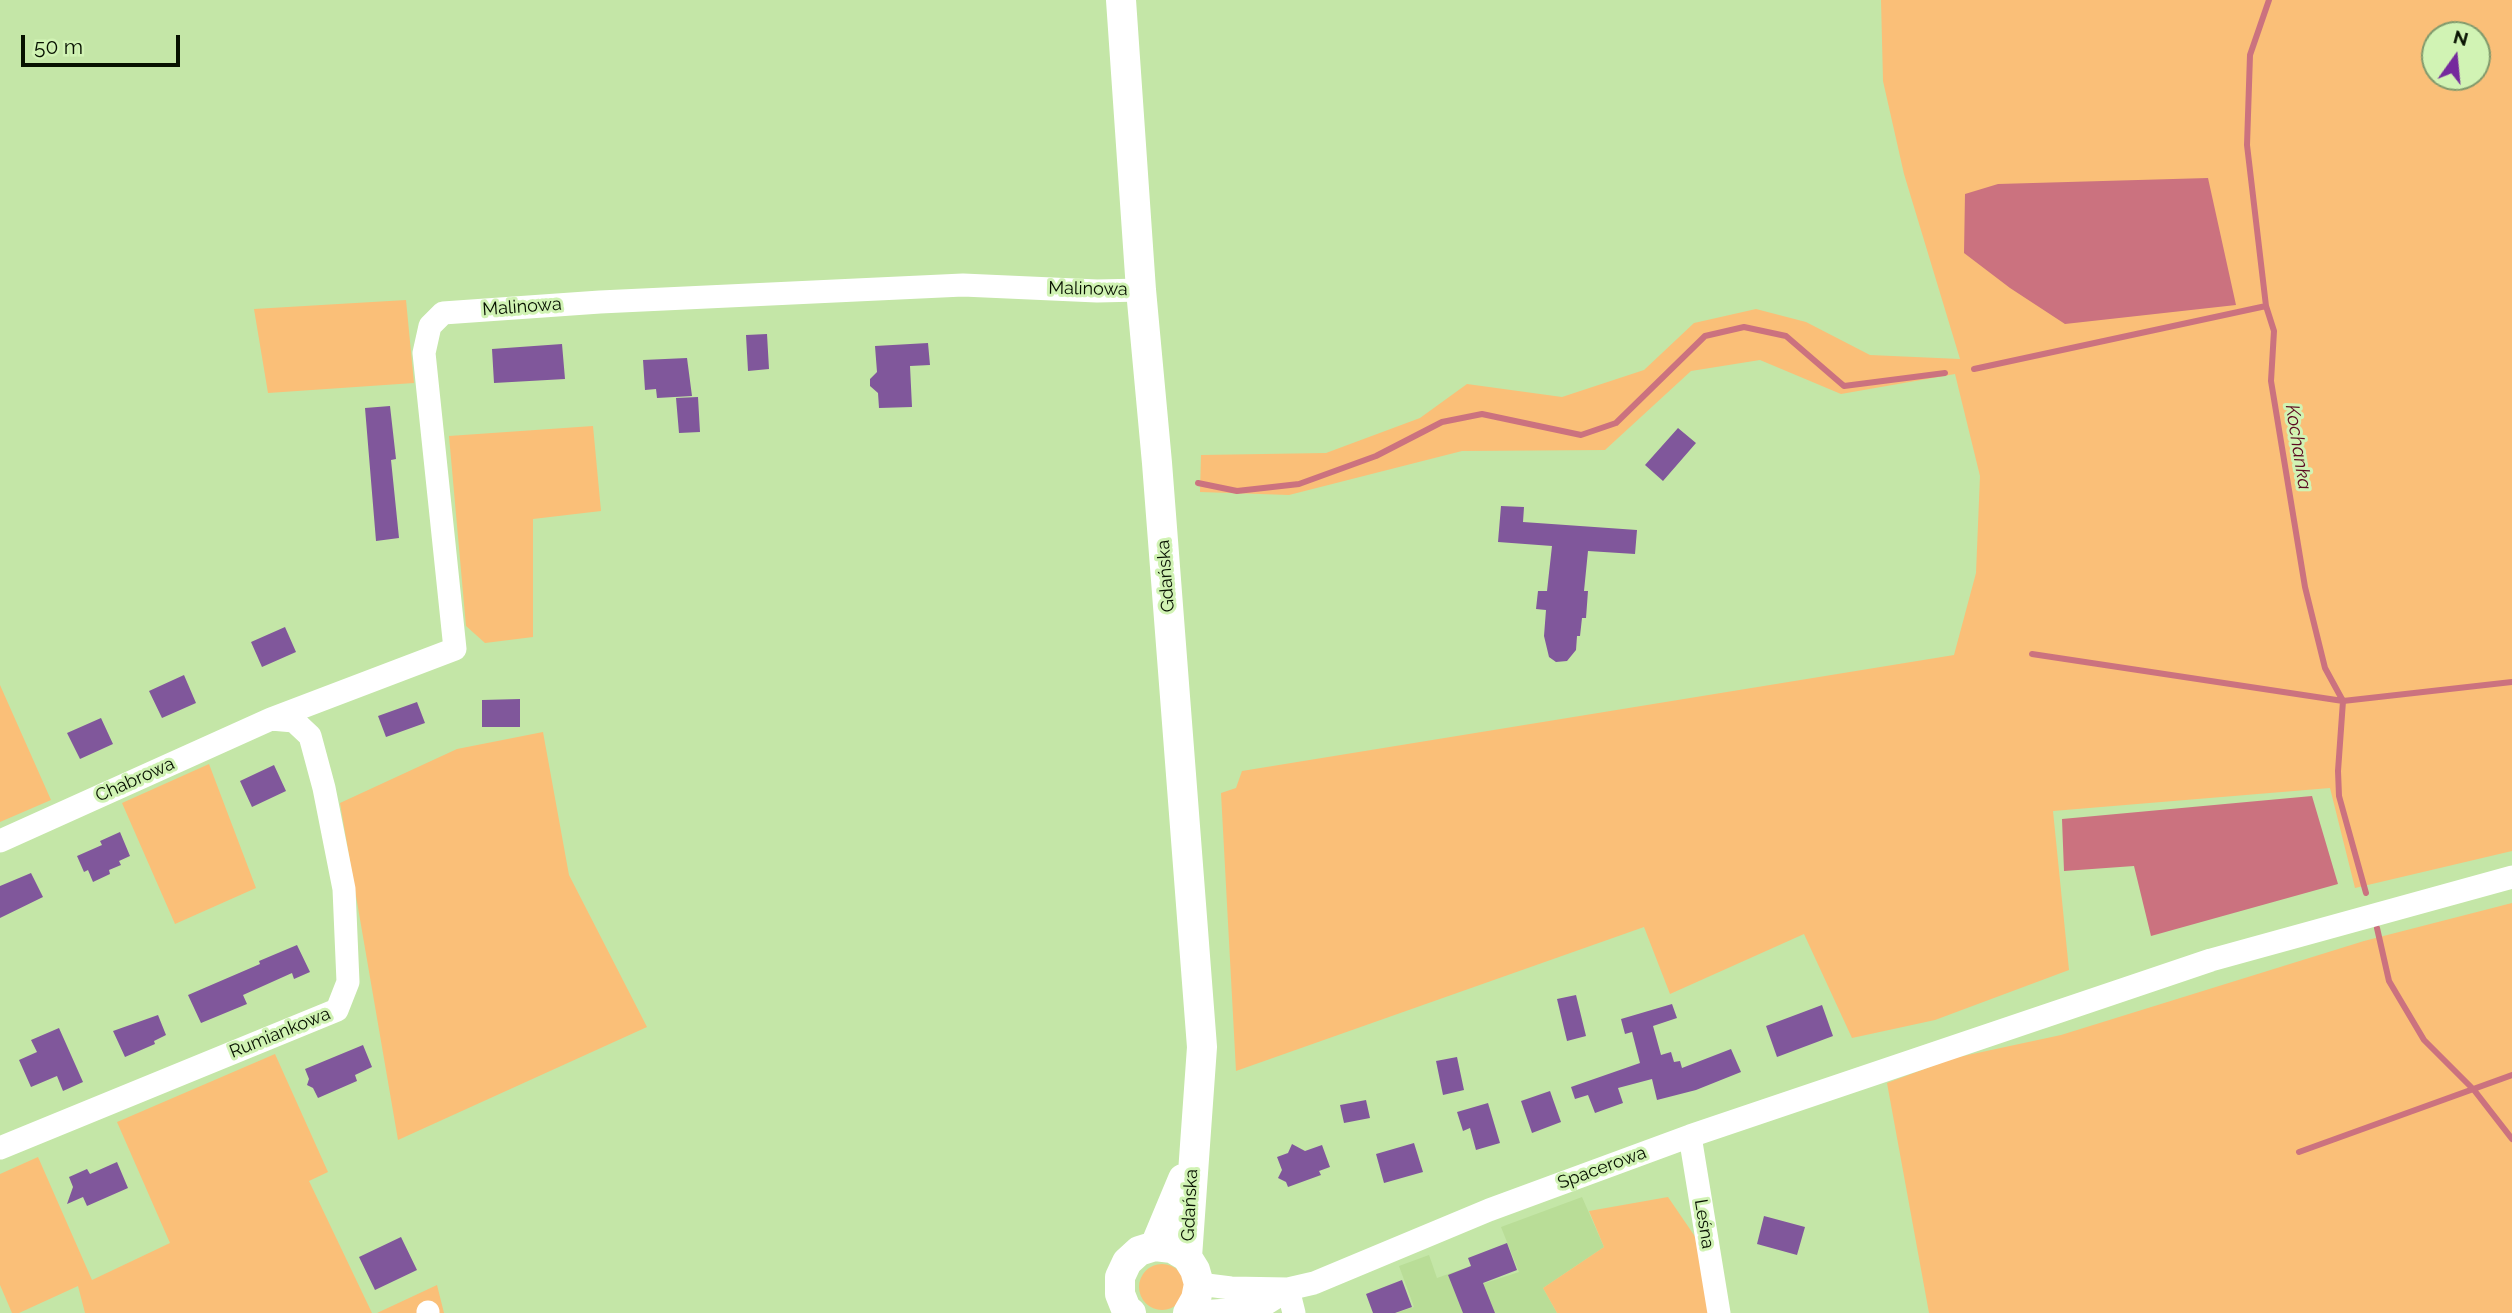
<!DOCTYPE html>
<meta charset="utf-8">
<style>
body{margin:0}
#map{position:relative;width:2512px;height:1313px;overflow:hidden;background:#c4e6a7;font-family:Raleway,sans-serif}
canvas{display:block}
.north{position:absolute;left:2421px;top:21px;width:70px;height:70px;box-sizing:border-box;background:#d1f3b4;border:2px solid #80996c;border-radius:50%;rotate:15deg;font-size:19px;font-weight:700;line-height:28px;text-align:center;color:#071100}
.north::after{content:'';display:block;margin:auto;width:24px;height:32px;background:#752a9d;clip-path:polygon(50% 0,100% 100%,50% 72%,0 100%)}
.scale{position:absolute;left:21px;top:35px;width:159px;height:32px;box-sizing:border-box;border:4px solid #071100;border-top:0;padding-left:9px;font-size:21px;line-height:24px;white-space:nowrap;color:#071100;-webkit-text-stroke:5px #d1f3b4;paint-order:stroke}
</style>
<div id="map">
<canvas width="2512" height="1313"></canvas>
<div class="north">N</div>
<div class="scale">50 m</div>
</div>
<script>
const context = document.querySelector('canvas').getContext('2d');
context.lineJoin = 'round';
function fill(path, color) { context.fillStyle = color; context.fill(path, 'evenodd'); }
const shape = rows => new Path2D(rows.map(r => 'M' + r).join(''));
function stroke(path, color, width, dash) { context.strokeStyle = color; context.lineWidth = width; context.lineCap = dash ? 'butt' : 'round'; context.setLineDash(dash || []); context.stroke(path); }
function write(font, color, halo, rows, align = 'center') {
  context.font = font + ' Raleway,sans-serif'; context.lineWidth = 6; context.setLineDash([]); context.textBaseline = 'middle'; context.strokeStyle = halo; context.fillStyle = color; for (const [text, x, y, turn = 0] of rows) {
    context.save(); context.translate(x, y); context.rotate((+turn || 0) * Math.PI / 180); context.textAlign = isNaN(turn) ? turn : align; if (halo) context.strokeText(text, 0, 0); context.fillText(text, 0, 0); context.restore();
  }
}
const built = shape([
 [1582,1197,1604,1247,1543,1288,1557,1313,1396,1313,1414,1307,1399,1266,1429,1255,1437,1278,1471,1266,1479,1285,1519,1272,1501,1227]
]);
const green = shape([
 [1881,0,2512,0,2512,851,2355,888,2330,788,2053,811,2069,970,1935,1020,1852,1038,1804,934,1670,994,1644,927,1236,1071,1221,793,1236,788,1242,771,1954,655,1976,573,1980,476,1955,374,1841,394,1760,360,1691,371,1605,450,1462,451,1289,495,1200,492,1201,455,1326,453,1420,418,1467,384,1562,397,1644,370,1694,323,1756,309,1806,322,1870,355,1960,359,1904,174,1883,81],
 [2435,35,2477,35,2477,77,2435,77],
 [406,300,414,383,268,393,254,309],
 [593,426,601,511,533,519,533,637,485,643,466,626,449,436],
 [0,685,51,800,0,822],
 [543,732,569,875,647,1027,398,1140,340,803,457,749],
 [209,764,256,888,175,924,122,803],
 [2512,903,2512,1313,1929,1313,1887,1083,1954,1058,2061,1035,2364,941],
 [275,1054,328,1172,309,1181,372,1313,85,1313,78,1286,19,1313,12,1313,0,1285,0,1174,38,1157,92,1280,170,1243,117,1122],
 [1668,1197,1696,1238,1709,1313,1557,1313,1543,1288,1604,1247,1589,1211],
 '1139 1287a23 23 0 1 1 46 0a23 23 0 1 1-46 0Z',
 [437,1285,444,1313,377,1313]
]);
const water = shape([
 [2208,178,2236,305,2065,324,2010,288,1964,253,1965,194,1998,184],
 [2312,796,2338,884,2151,936,2134,866,2064,871,2062,819]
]);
const stream = shape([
 [2269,0,2250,55,2247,145,2266,306,2274,331,2271,381,2305,587,2325,668,2343,701,2338,771,2339,796,2366,893],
 [1974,369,2266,306],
 [1198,483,1237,491,1299,484,1376,456,1442,422,1482,414,1581,435,1616,423,1705,336,1744,327,1786,336,1844,386,1945,373],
 [2032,654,2343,701,2512,682],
 [2377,928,2389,981,2424,1040,2474,1090,2512,1139],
 [2299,1152,2512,1075]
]);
const building = shape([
 [767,334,769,369,748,371,746,335],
 [928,343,930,365,910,366,912,407,879,408,878,393,870,386,870,379,877,372,875,346],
 [562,344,565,379,494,383,492,349],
 [687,358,692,396,657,398,656,389,645,390,643,360],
 [698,397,700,432,679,433,676,398],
 [390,406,396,459,391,460,399,538,376,541,365,408],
 [1678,428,1696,443,1663,481,1645,465],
 [1501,506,1524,507,1523,522,1637,530,1635,554,1588,551,1584,591,1588,591,1586,618,1582,618,1580,636,1577,636,1576,650,1567,661,1556,662,1549,657,1544,636,1546,610,1536,609,1538,591,1547,591,1552,546,1498,542],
 [285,627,296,652,262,667,251,642],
 [184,675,196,703,162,718,149,691],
 [520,699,520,727,482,727,482,700],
 [417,702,425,723,386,737,378,716],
 [101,718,113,744,80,759,67,733],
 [274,765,286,791,252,807,240,781],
 [120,832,130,856,119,861,121,865,109,870,110,874,93,882,88,870,84,872,77,856,102,845,100,841],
 [31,873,43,897,0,918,0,886],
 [297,945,310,972,294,979,292,973,243,995,247,1004,201,1023,188,995,260,964,259,961],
 [1576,995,1586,1036,1567,1041,1557,999],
 [1672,1004,1677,1018,1653,1026,1661,1055,1671,1052,1674,1062,1680,1061,1682,1068,1731,1049,1741,1072,1696,1090,1657,1100,1652,1079,1618,1088,1623,1103,1595,1113,1588,1095,1575,1099,1571,1087,1640,1063,1632,1032,1625,1034,1621,1019],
 [1822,1005,1833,1036,1777,1057,1766,1026],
 [158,1015,166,1035,154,1041,155,1044,125,1057,113,1031],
 [59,1028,83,1082,63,1091,57,1076,31,1087,19,1060,37,1052,31,1040],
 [363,1045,372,1067,355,1075,357,1081,318,1098,313,1088,307,1085,309,1079,305,1069],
 [1457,1057,1464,1090,1443,1095,1436,1061],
 [1550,1091,1561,1122,1532,1133,1521,1101],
 [1366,1100,1370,1118,1344,1123,1340,1105],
 [1488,1103,1500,1143,1476,1150,1470,1128,1463,1131,1457,1112],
 [1414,1143,1423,1172,1384,1183,1376,1154],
 [1292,1144,1305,1151,1322,1145,1330,1167,1319,1171,1321,1175,1288,1187,1286,1182,1278,1178,1282,1170,1277,1157,1288,1153],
 [117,1162,128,1188,87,1206,83,1197,67,1204,73,1187,69,1177,87,1169,90,1174],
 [1764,1216,1805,1227,1797,1255,1757,1244],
 [401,1237,417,1270,375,1290,359,1257],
 [1507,1243,1517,1270,1483,1283,1495,1313,1463,1313,1448,1275,1471,1266,1468,1258],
 [1402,1280,1412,1307,1395,1313,1373,1313,1366,1294]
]);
const minor = shape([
 [0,841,271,719,455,649,424,353,430,326,443,313,600,302,963,285,1097,291,1141,290],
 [1690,1136,1719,1313],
 [0,1148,337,1010,348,982,344,889,324,788,310,736,294,721,271,719],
 [1199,1284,1231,1288,1288,1289,1314,1283,1489,1210,1690,1136,2211,960,2512,877],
 [1288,1289,1294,1313],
 [428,1312,428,1313],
 [1188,1313,1241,1309,1267,1303,1286,1291]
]);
const major = shape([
 [1121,0,1141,290,1157,463,1202,1047,1187,1257],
 [1155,1246,1183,1179],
 [1131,1313,1126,1309,1120,1294,1120,1277,1127,1262,1139,1251,1155,1246,1172,1248,1187,1257,1195,1270,1199,1284,1196,1299,1188,1313]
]);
const streetNames = [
 ["Malinowa",1088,289,1],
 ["Malinowa",522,307,-4],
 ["Gdańska",1166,576,-94],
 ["Chabrowa",135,780,-24],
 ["Rumiankowa",280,1033,-22],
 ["Spacerowa",1602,1168,-20],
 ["Gdańska",1190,1205,-87],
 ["Leśna",1704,1224,81]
];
const waterNames = [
 ["Kochanka",2298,447,81]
];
fill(built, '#b9dd97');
fill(green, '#fabf78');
fill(water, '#cb727f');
stroke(stream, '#cb727f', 6);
fill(building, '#80579b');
stroke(minor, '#fff', 23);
stroke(major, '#fff', 30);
write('18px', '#071100', '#d1f3b4', streetNames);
write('italic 19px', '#5c0922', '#d1f3b4', waterNames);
</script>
